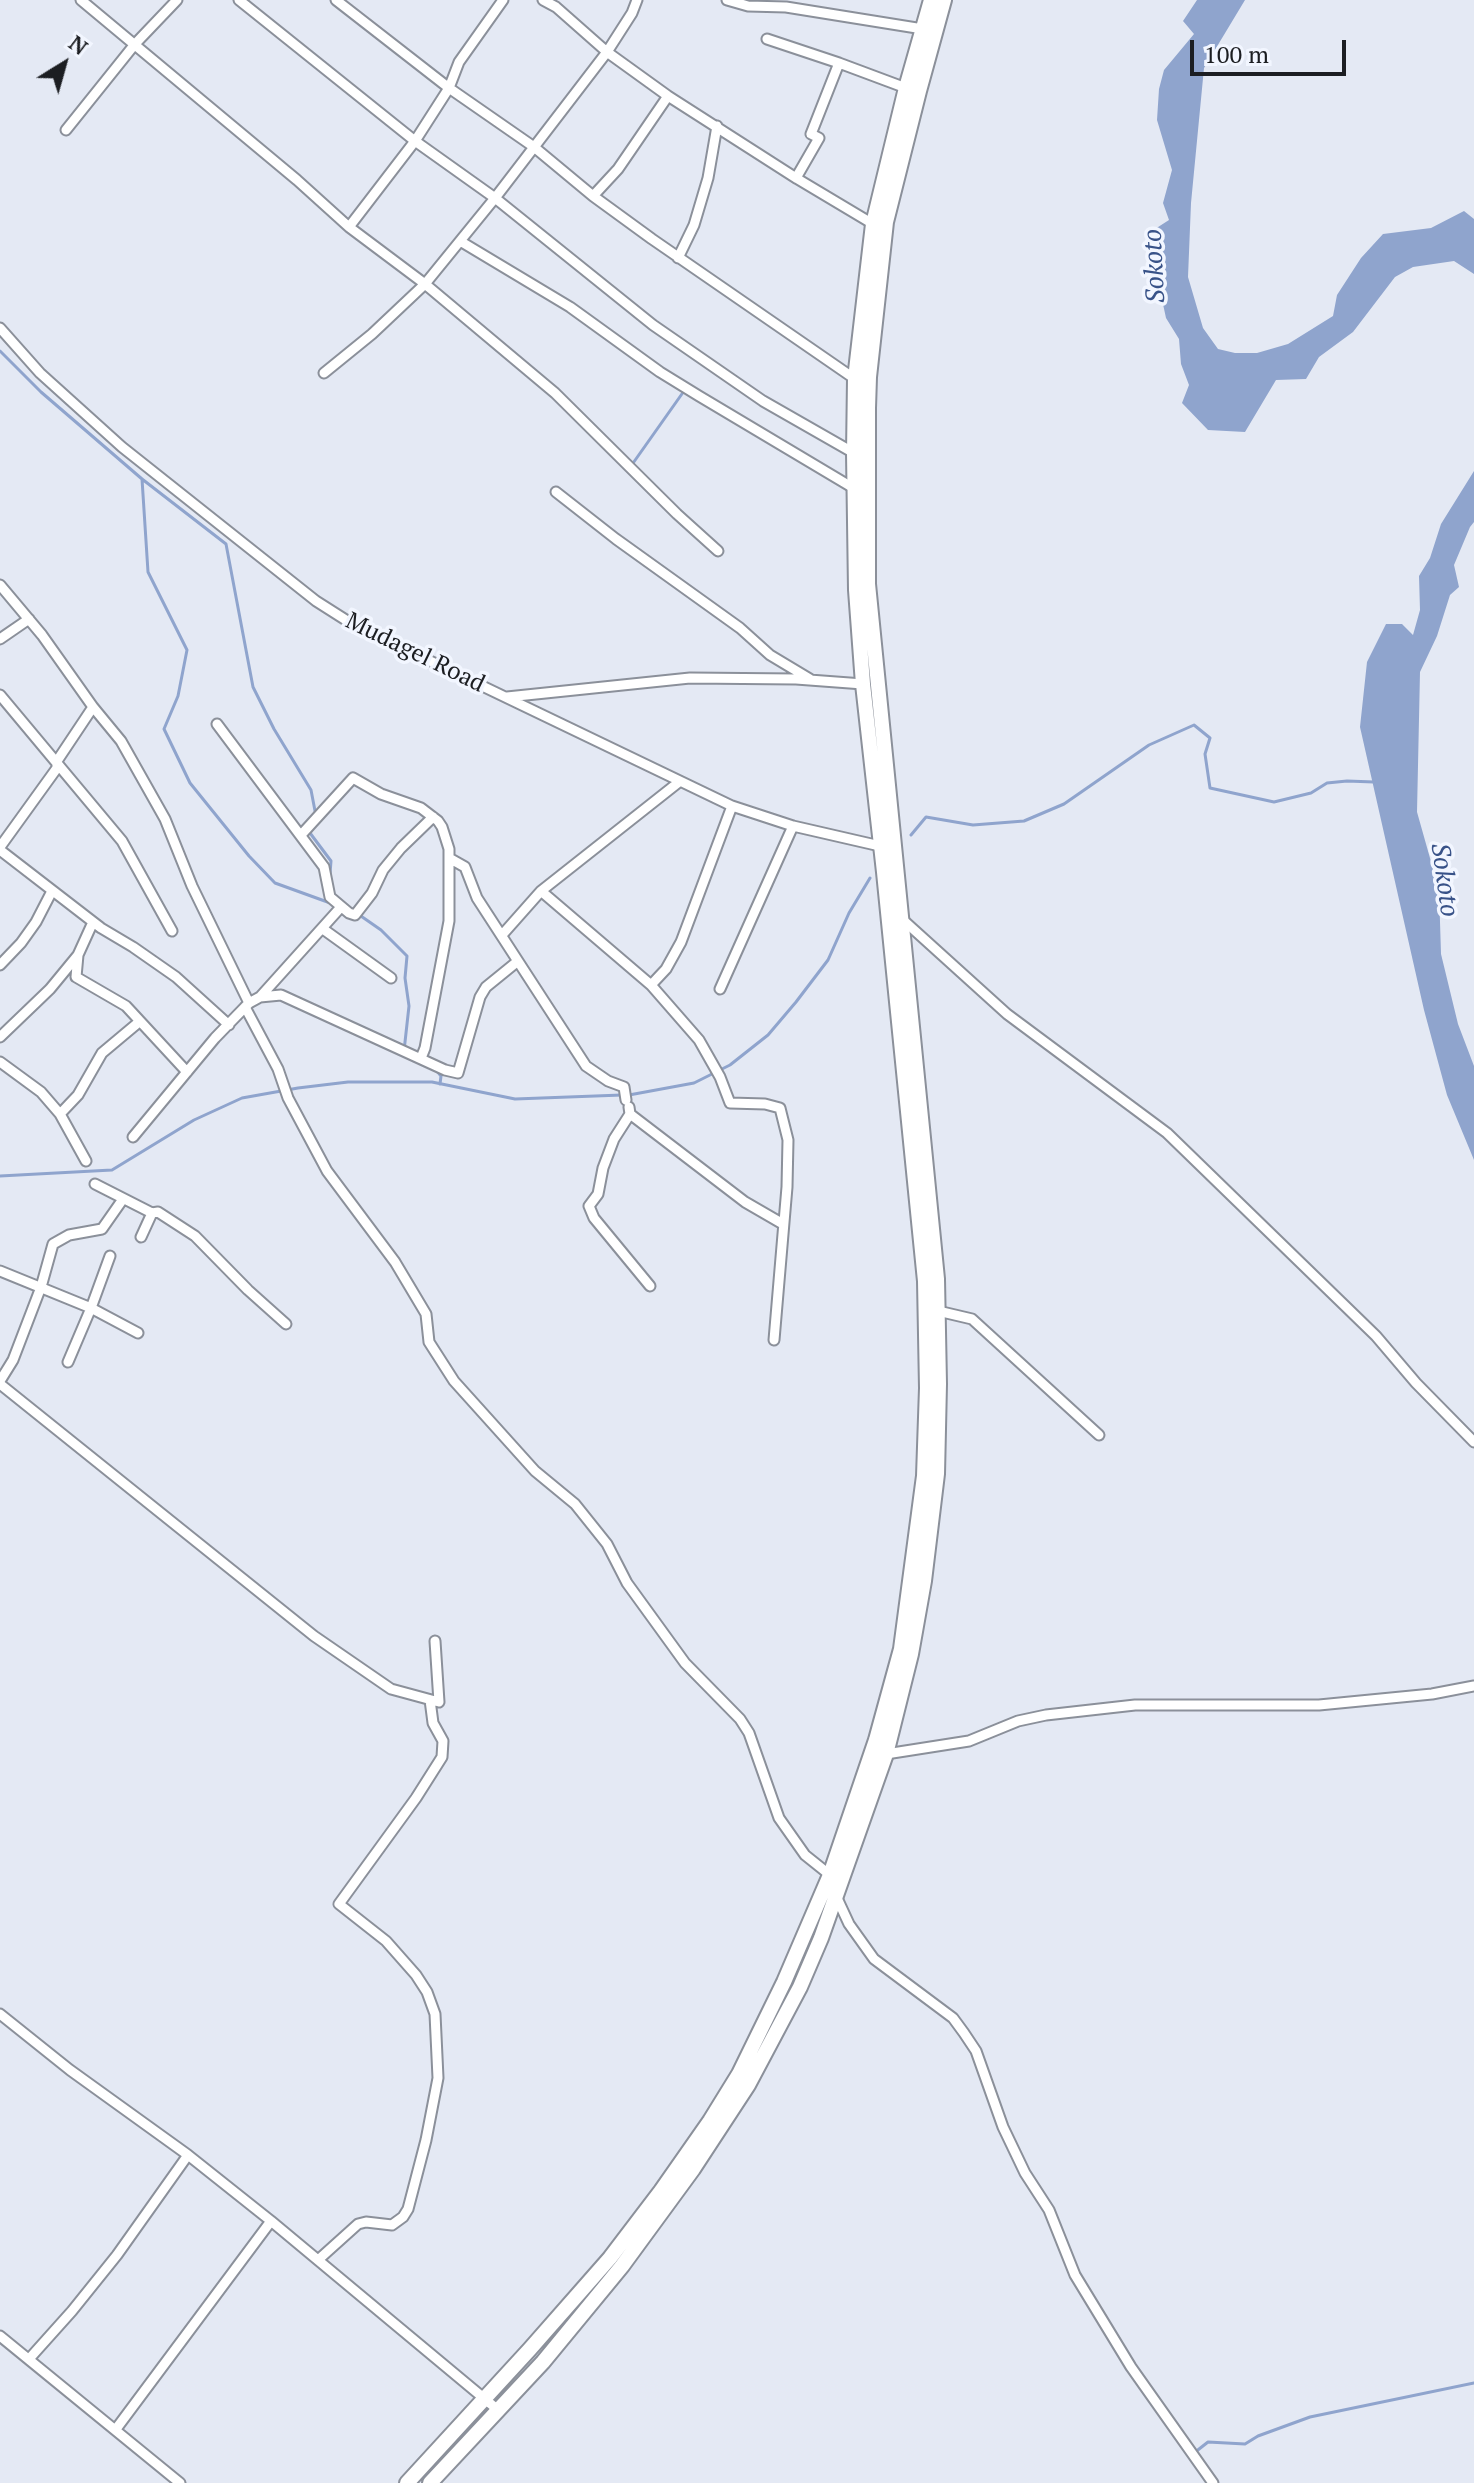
<!DOCTYPE html>
<style>
body{margin:0}
#map{position:relative;width:1474px;height:2483px;overflow:hidden;background:#e4e9f4;font-family:"PT Serif",serif}
canvas{display:block}
.north{position:absolute;left:24px;top:24px;width:80px;height:80px;-webkit-text-stroke:6px #f2f6ff;paint-order:stroke;rotate:37deg;font-size:22px;font-weight:700;line-height:32px;text-align:center;color:#1c1e22}
.north::after{content:'';display:block;margin:auto;width:28px;height:36px;background:#1c1e22;clip-path:polygon(50% 0,100% 100%,50% 72%,0 100%)}
.scale{position:absolute;left:1190px;top:40px;width:156px;height:36px;box-sizing:border-box;border:4px solid #1c1e22;border-top:0;padding-left:10px;font-size:24px;line-height:28px;white-space:nowrap;color:#1c1e22;-webkit-text-stroke:6px #f2f6ff;paint-order:stroke}
</style>
<div id="map">
<canvas width="1474" height="2483"></canvas>
<div class="north">N</div>
<div class="scale">100 m</div>
</div>
<script>
const context = document.querySelector('canvas').getContext('2d');
context.lineJoin = 'round';
function fill(path, color) { context.fillStyle = color; context.fill(path, 'evenodd'); }
const shape = rows => new Path2D(rows.map(r => 'M' + r).join(''));
function stroke(path, color, width, dash) { context.strokeStyle = color; context.lineWidth = width; context.lineCap = dash ? 'butt' : 'round'; context.setLineDash(dash || []); context.stroke(path); }
function write(font, color, halo, rows, align = 'center') {
  context.font = font + ' "PT Serif",serif'; context.lineWidth = 7; context.setLineDash([]); context.textBaseline = 'middle'; context.strokeStyle = halo; context.fillStyle = color; for (const [text, x, y, turn = 0] of rows) {
    context.save(); context.translate(x, y); context.rotate((+turn || 0) * Math.PI / 180); context.textAlign = isNaN(turn) ? turn : align; if (halo) context.strokeText(text, 0, 0); context.fillText(text, 0, 0); context.restore();
  }
}
const water = shape([
 [1197,0,1245,0,1204,68,1191,203,1188,277,1203,328,1218,349,1235,353,1257,353,1288,344,1333,316,1337,295,1361,258,1383,234,1431,228,1464,211,1474,219,1474,274,1454,261,1413,267,1395,277,1353,332,1319,357,1306,379,1276,380,1245,432,1208,430,1182,403,1189,385,1181,364,1179,339,1166,318,1158,281,1155,229,1169,220,1163,203,1172,170,1157,120,1159,89,1164,70,1194,34,1183,21],
 [1474,471,1474,522,1470,527,1454,565,1459,587,1450,595,1437,636,1420,672,1417,812,1439,890,1441,954,1458,1024,1474,1066,1474,1160,1447,1095,1424,1010,1360,727,1367,662,1386,624,1402,624,1413,635,1420,610,1419,576,1430,558,1441,524]
]);
const stream = shape([
 [0,351,41,392,142,479,226,544,253,687,274,729,311,790,316,816],
 [631,466,684,391],
 [142,479,148,572,187,650,178,696,164,729,190,783,249,856,275,883,333,904],
 [314,827,310,833,331,861,330,874],
 [911,835,926,817,973,825,1024,821,1064,804,1149,745,1194,725,1210,738,1205,754,1210,788,1274,802,1311,793,1327,783,1347,781,1374,782],
 [358,914,381,930,407,956,405,978,409,1006,404,1051],
 [436,1070,441,1076,440,1084],
 [629,1095,694,1083,730,1065,768,1035,796,1002,828,960,849,913,870,878],
 [0,1176,112,1170,194,1120,242,1098,298,1088,348,1082,432,1082,515,1099,622,1095],
 [1194,2453,1208,2442,1245,2444,1258,2436,1310,2417,1474,2383]
]);
const street = shape([
 [81,0,297,180,349,227,425,284,555,393,677,514,718,551],
 [239,0,415,141,495,198,653,325,763,401,854,453],
 [336,0,449,88,534,147,593,196,652,239,855,379],
 [543,0,556,7,607,52,668,96,796,178,873,224],
 [727,0,748,6,786,7,923,29],
 [767,39,839,63,811,134,819,138,796,178],
 [839,63,906,88],
 [66,130,135,44,177,0],
 [593,196,618,169,668,96],
 [349,227,415,141,449,88,459,62,503,0],
 [460,241,570,307,660,372,699,396,855,489],
 [678,258,694,225,708,178,717,126],
 [0,328,40,373,122,447,316,601,349,622,732,806,793,826,880,846,882,842],
 [324,373,372,334,425,284,495,198,607,52,632,13,637,0],
 [556,492,616,539,740,628,770,655,810,679],
 [0,585,42,635,93,707,121,741,165,819,192,886,249,1003],
 [0,639,29,619],
 [0,695,122,841,172,931],
 [507,697,690,678,796,679,863,684],
 [217,724,324,867,330,897,349,913,355,915,372,893,383,870,401,848,433,817],
 [301,835,353,778,381,794,421,808,438,821,442,827,449,849,449,921,425,1048,421,1058],
 [0,847,57,768,57,761,93,707],
 [0,850,101,928,133,947,176,977,229,1025],
 [449,858,465,867,477,898,586,1066,608,1081,624,1087,626,1100],
 [541,891,651,985,699,1040,720,1077,730,1103,765,1104,780,1108,788,1140,787,1187,774,1340],
 [902,919,1007,1014,1167,1133,1376,1336,1416,1383,1474,1442],
 [323,929,391,978],
 [502,935,541,891,679,782],
 [78,955,76,977,126,1006,187,1072],
 [0,965,21,943,36,922,52,891],
 [651,985,666,969,681,942,732,806],
 [720,989,793,826],
 [260,997,281,995,445,1070,458,1073,480,997,486,987,518,961],
 [245,1007,278,1069,288,1098,327,1171,395,1262,426,1314,429,1342,454,1381,535,1471,575,1504,607,1544,627,1583,685,1663,740,1719,749,1733,779,1818,805,1855,830,1875,831,1878],
 [0,1037,50,989,78,955,93,922],
 [0,1062,41,1092,60,1114,86,1161],
 [629,1107,630,1114,614,1139,603,1168,598,1194,589,1206,594,1218,650,1286],
 [60,1114,78,1095,102,1053,139,1022],
 [630,1114,745,1202,783,1224],
 [133,1137,215,1038,249,1003,260,997,341,907],
 [95,1184,152,1213,158,1212,195,1236,248,1290,286,1324],
 [141,1237,152,1213],
 [0,1271,91,1308,138,1333],
 [938,1311,972,1319,1099,1435],
 [68,1362,91,1308,110,1256],
 [0,1381,13,1360,41,1287,53,1244,69,1235,102,1229,123,1199],
 [0,1384,314,1636,391,1689,439,1702,435,1641],
 [886,1754,969,1741,1018,1721,1046,1715,1135,1705,1319,1705,1432,1694,1474,1686],
 [836,1896,849,1924,874,1959,953,2018,964,2033,976,2051,1003,2127,1025,2173,1049,2210,1075,2275,1131,2367,1213,2483],
 [0,2014,70,2070,188,2155,271,2221,498,2410],
 [318,2260,358,2224,366,2222,392,2225,403,2217,408,2209,426,2140,438,2078,435,2014,427,1992,416,1975,386,1941,339,1904,416,1798,442,1757,443,1741,433,1723,430,1700],
 [0,2336,180,2483],
 [29,2359,72,2311,117,2255,188,2155],
 [116,2429,271,2221]
]);
const primary = shape([
 [407,2483,530,2349,610,2258,661,2191,710,2121,739,2074,784,1982,830,1875,876,1740,901,1649,924,1476,927,1388,925,1281,884,872,863,684,856,590,854,453,855,379,873,224,906,88,931,0],
 [430,2483,543,2362,622,2266,693,2169,748,2085,800,1987,821,1938,886,1754,911,1654,924,1581,937,1474,939,1384,937,1279,868,584,868,408,869,377,886,222,919,91,944,0]
]);
const streetNames = [
 ["Mudagel Road",415,653,26]
];
const waterNames = [
 ["Sokoto",1155,266,-93],
 ["Sokoto",1444,880,82]
];
fill(water, '#8fa4cd');
stroke(stream, '#8fa4cd', 3);
stroke(street, '#8b909a', 13);
stroke(primary, '#8b909a', 18);
stroke(street, '#fff', 9);
stroke(primary, '#fff', 14);
write('24px', '#1c1e22', '#f2f6ff', streetNames);
write('italic 26px', '#385288', '#f2f6ff', waterNames);
</script>
